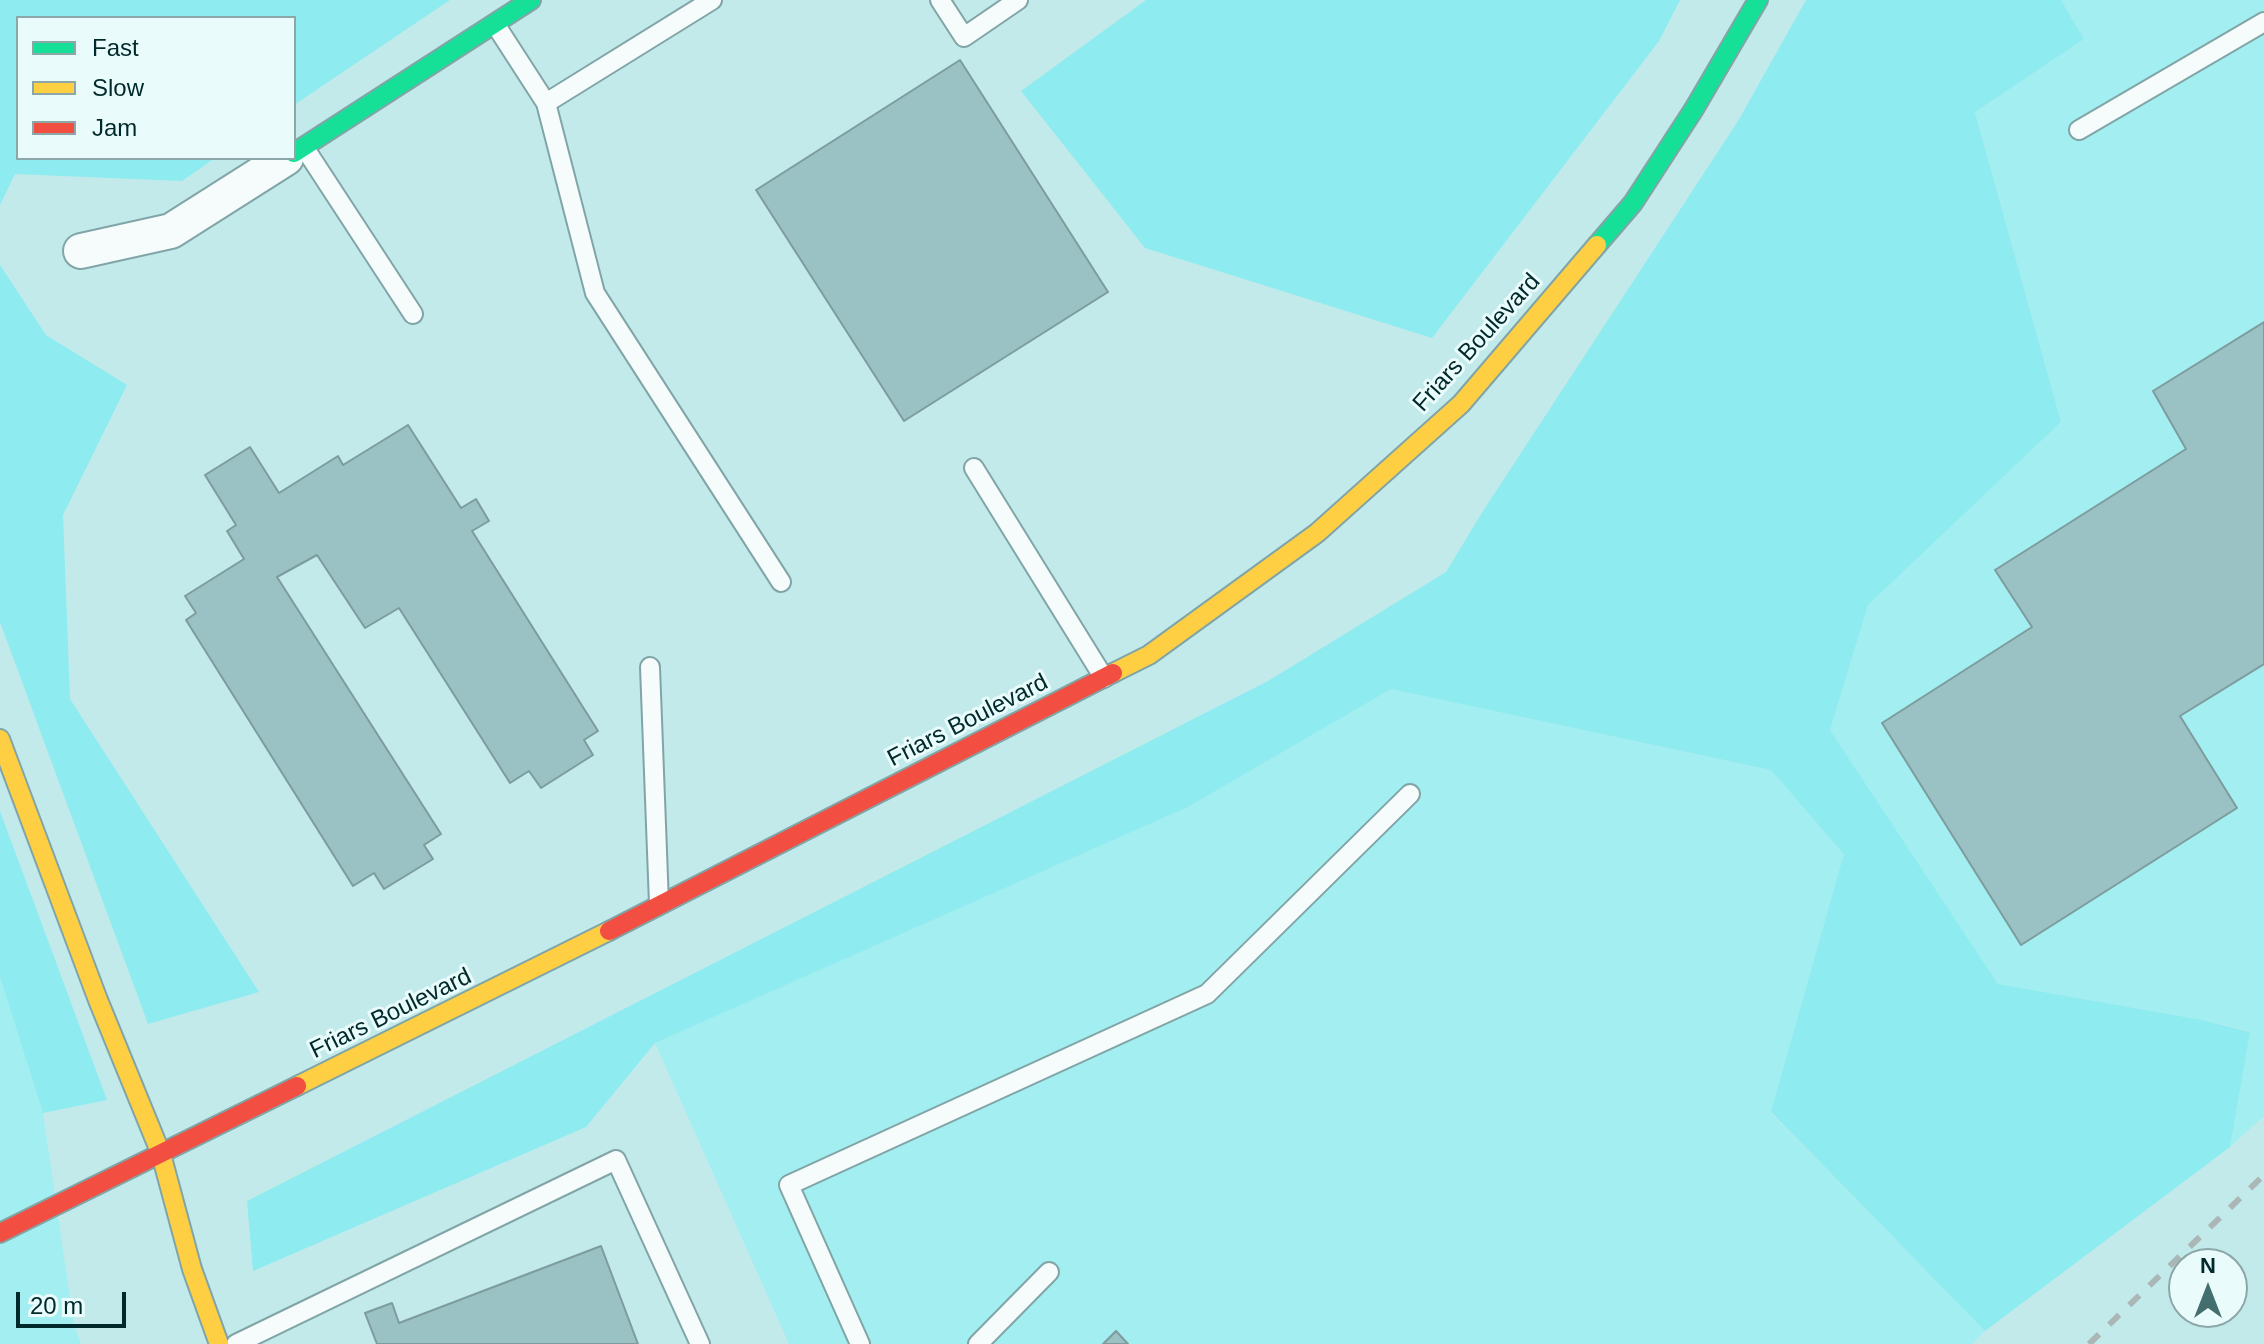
<!DOCTYPE html>
<style>
body{margin:0}
#map{position:relative;width:2264px;height:1344px;overflow:hidden;background:#c3eaeb;font-family:Arial,sans-serif}
canvas{display:block}
.legend{position:absolute;left:16px;top:16px;width:280px;height:144px;box-sizing:border-box;background:#eafbfb;border:2px solid #8ca7a8;margin:0;padding:10px 14px;list-style:none;font-size:24px;color:#00292b}
.legend li{display:flex;align-items:center;gap:16px;height:40px}
.legend b{width:40px;border:2px solid #8ca7a8}
.north{position:absolute;left:2168px;top:1248px;width:80px;height:80px;box-sizing:border-box;background:#eafbfb;border:2px solid #8ca7a8;border-radius:50%;rotate:0deg;font-size:22px;font-weight:700;line-height:32px;text-align:center;color:#00292b}
.north::after{content:'';display:block;margin:auto;width:28px;height:36px;background:#446d6e;clip-path:polygon(50% 0,100% 100%,50% 72%,0 100%)}
.scale{position:absolute;left:16px;top:1292px;width:110px;height:36px;box-sizing:border-box;border:4px solid #00292b;border-top:0;padding-left:10px;font-size:24px;line-height:28px;white-space:nowrap;color:#00292b;-webkit-text-stroke:6px #eafbfb;paint-order:stroke}
</style>
<div id="map">
<canvas width="2264" height="1344"></canvas>
<ul class="legend">
<li><b style="height:10px;background:#16e098"></b>Fast</li>
<li><b style="height:10px;background:#ffcf43"></b>Slow</li>
<li><b style="height:10px;background:#f24e42"></b>Jam</li>
</ul>
<div class="north">N</div>
<div class="scale">20 m</div>
</div>
<script>
const context = document.querySelector('canvas').getContext('2d');
context.lineJoin = 'round';
function fill(path, color) { context.fillStyle = color; context.fill(path, 'evenodd'); }
const shape = rows => new Path2D(rows.map(r => 'M' + r).join(''));
function stroke(path, color, width, dash) { context.strokeStyle = color; context.lineWidth = width; context.lineCap = dash ? 'butt' : 'round'; context.setLineDash(dash || []); context.stroke(path); }
function write(font, color, halo, rows, align = 'center') {
  context.font = font + ' Arial,sans-serif'; context.lineWidth = 6; context.setLineDash([]); context.textBaseline = 'middle'; context.strokeStyle = halo; context.fillStyle = color; for (const [text, x, y, turn = 0] of rows) {
    context.save(); context.translate(x, y); context.rotate((+turn || 0) * Math.PI / 180); context.textAlign = isNaN(turn) ? turn : align; if (halo) context.strokeText(text, 0, 0); context.fillText(text, 0, 0); context.restore();
  }
}
const built = shape([
 [2061,0,2264,0,2264,1116,2230,1147,2250,1031,2202,1020,1998,984,1830,730,1868,605,2061,422,1975,111,2084,39],
 [1391,689,1771,770,1845,854,1771,1113,1985,1331,1972,1344,789,1344,655,1043,1188,807],
 [0,977,43,1113,74,1325,81,1344,0,1344]
]);
const green = shape([
 [0,0,450,0,294,105,294,18,18,18,18,158,215,158,182,181,15,174,0,205],
 [1146,0,1680,0,1659,41,1432,338,1145,248,1021,91],
 [1806,0,2061,0,2084,39,1975,112,2061,422,1868,605,1830,730,1998,984,2202,1020,2250,1032,2230,1147,1985,1331,1771,1112,1844,854,1771,770,1391,689,1188,807,655,1043,586,1127,253,1271,247,1201,1268,681,1446,572,1483,511,1738,121],
 [0,265,46,335,127,385,63,515,70,699,259,992,148,1024,0,622],
 [0,811,107,1100,43,1113,0,977]
]);
const building = shape([
 [960,60,1108,292,904,421,756,190,960,60],
 [2264,322,2264,664,2180,716,2237,808,2021,945,1882,723,2032,627,1995,570,2186,449,2153,391,2264,322],
 [408,425,461,508,476,499,489,521,472,531,598,731,584,740,593,755,541,788,529,771,510,783,399,608,365,628,317,555,277,577,441,834,424,845,433,859,384,889,374,873,353,886,186,620,196,613,185,596,244,559,227,531,236,525,205,475,250,447,279,493,338,456,343,465,408,425],
 [601,1246,638,1344,377,1344,365,1313,392,1303,399,1323,601,1246],
 [1116,1331,1128,1344,1103,1344,1116,1331]
]);
const lane = shape([
 [940,0,964,37,1018,0],
 [495,24,546,103,595,293,781,582],
 [546,103,712,0],
 [2079,130,2264,22],
 [304,147,413,314],
 [974,468,1104,678],
 [650,667,659,904],
 [236,1344,616,1160,700,1344],
 [860,1344,789,1185,1207,994,1410,794],
 [978,1344,1049,1272]
]);
const street = shape([
 [81,251,171,231,286,158]
]);
const fast = shape([
 [294,153,531,0],
 [1597,245,1633,203,1694,109,1758,0]
]);
const slow = shape([
 [1113,673,1149,655,1317,533,1461,404,1597,245],
 [0,739,98,1000,161,1154],
 [297,1086,609,931],
 [161,1154,192,1269,219,1344]
]);
const jam = shape([
 [609,931,1113,673],
 [0,1233,297,1086]
]);
const rail = shape([
 [2089,1344,2264,1175]
]);
const streetNames = [
 ["Friars Boulevard",1477,343,-48],
 ["Friars Boulevard",968,721,-27],
 ["Friars Boulevard",391,1014,-26]
];
fill(built, '#a3eef0');
fill(green, '#8eebef');
fill(building, '#9ac1c3');
stroke(building, '#7d9c9d', 2);
stroke(lane, '#81a5a7', 22);
stroke(street, '#81a5a7', 38);
stroke(fast, '#81a5a7', 22);
stroke(slow, '#81a5a7', 22);
stroke(jam, '#81a5a7', 22);
stroke(lane, '#f6fcfc', 18);
stroke(street, '#f6fcfc', 34);
stroke(fast, '#16e098', 18);
stroke(slow, '#ffcf43', 18);
stroke(jam, '#f24e42', 18);
stroke(rail, '#abb6b6', 6, [14, 14]);
write('24px', '#00292b', '#eafbfb', streetNames);
</script>
